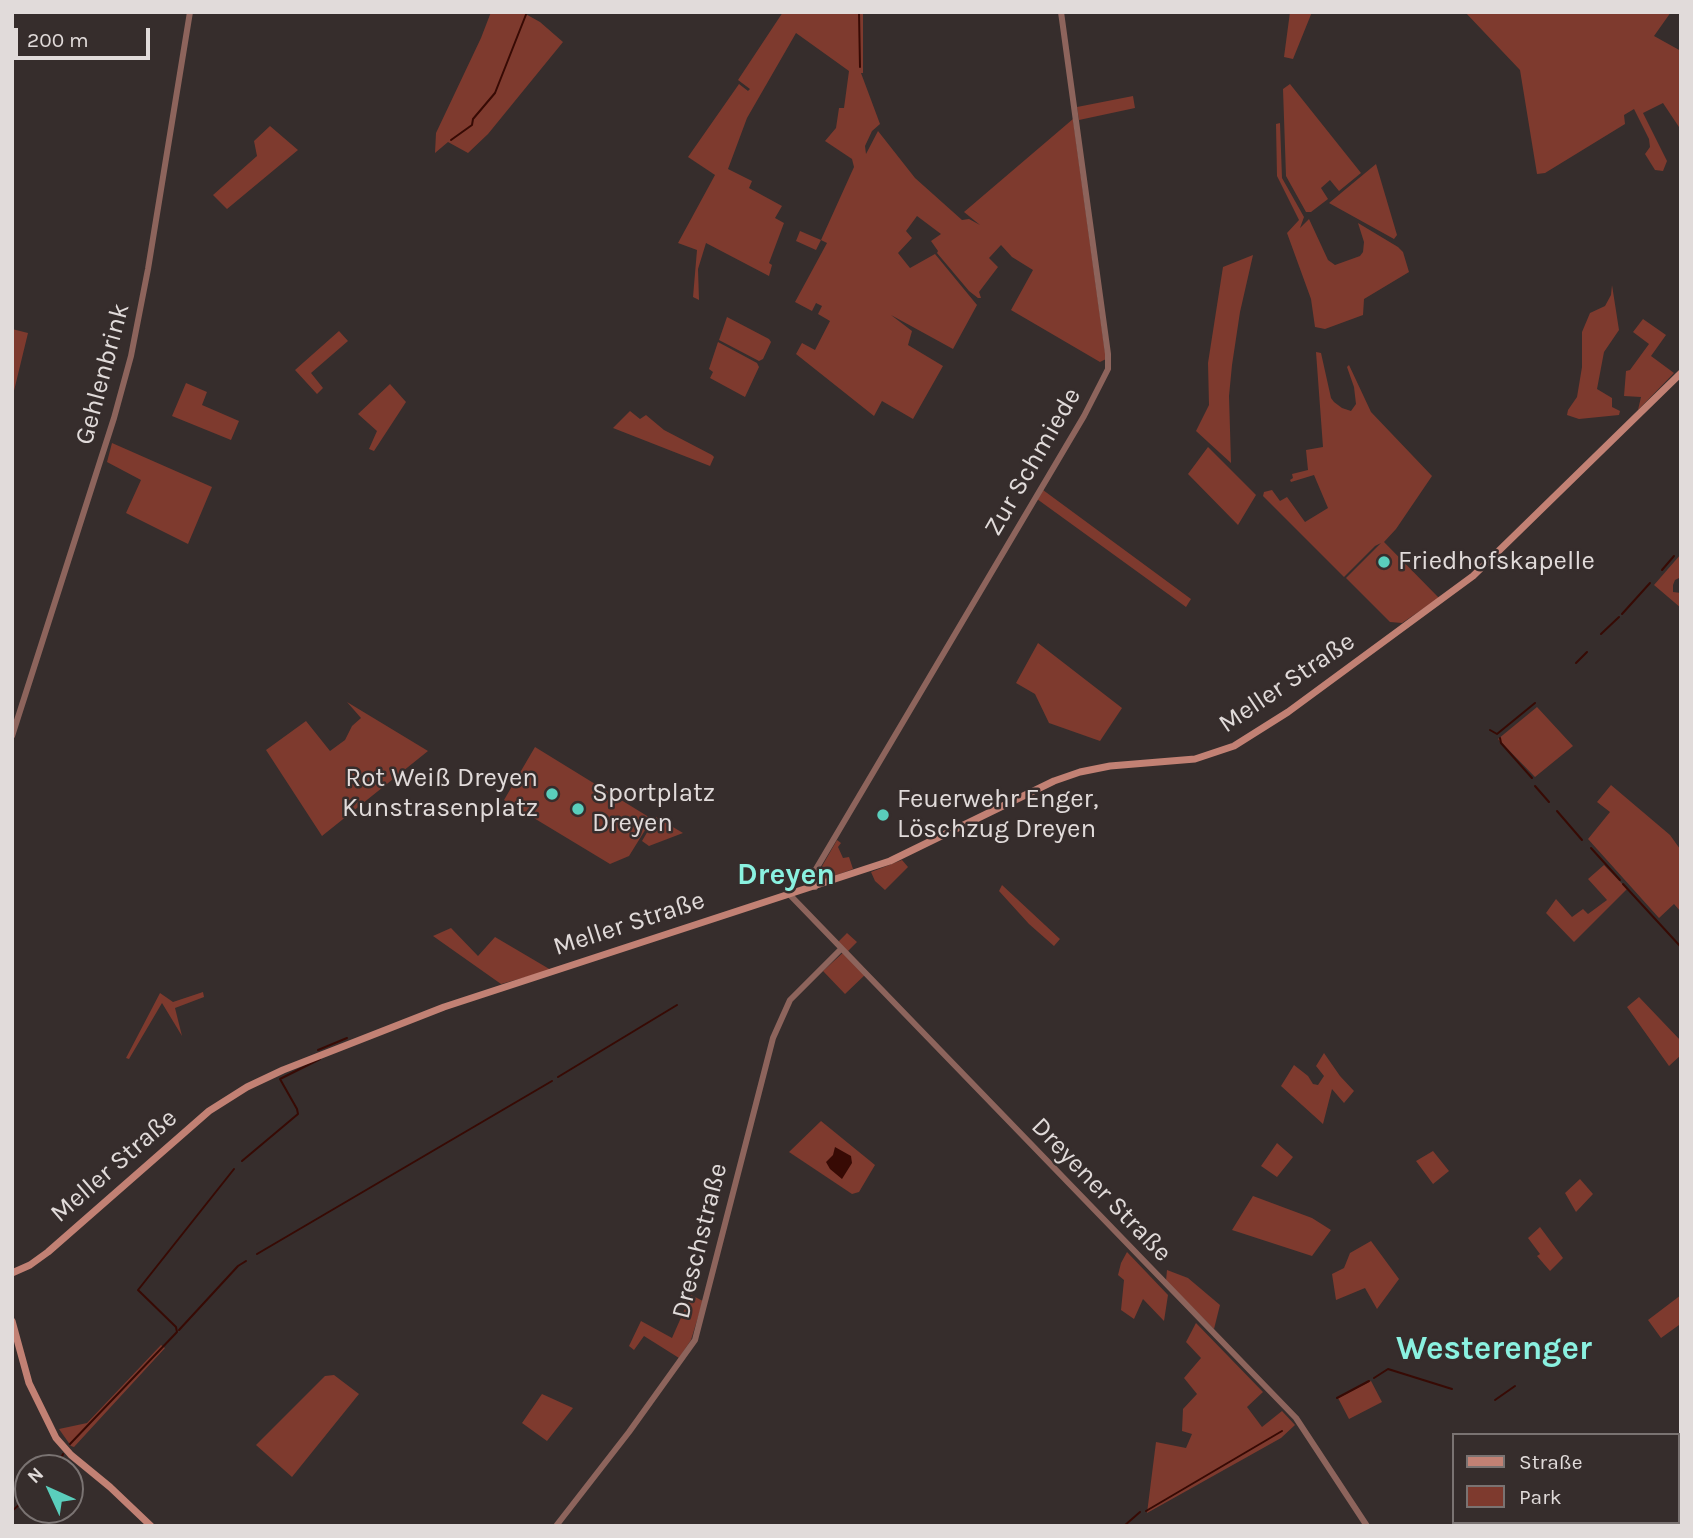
<!DOCTYPE html>
<meta charset="utf-8">
<style>
body{margin:0}
#map{position:relative;width:1693px;height:1538px;overflow:hidden;background:#362d2c;font-family:Karla,sans-serif}
canvas{display:block}
.frame{position:absolute;inset:0;border:14px solid #e1dbda;pointer-events:none}
.legend{position:absolute;left:1452px;top:1433px;width:228px;height:91px;box-sizing:border-box;background:#362d2c;border:2px solid #7a7372;margin:0;padding:9px 12px;list-style:none;font-size:21px;color:#e1dbda}
.legend li{display:flex;align-items:center;gap:14px;height:35px}
.legend b{width:35px;border:2px solid #7a7372}
.north{position:absolute;left:14px;top:1454px;width:70px;height:70px;box-sizing:border-box;background:#362d2c;border:2px solid #7a7372;border-radius:50%;rotate:315deg;font-size:19px;font-weight:700;line-height:28px;text-align:center;color:#e1dbda}
.north::after{content:'';display:block;margin:auto;width:24px;height:32px;background:#5acebc;clip-path:polygon(50% 0,100% 100%,50% 72%,0 100%)}
.scale{position:absolute;left:14px;top:28px;width:136px;height:32px;box-sizing:border-box;border:4px solid #e1dbda;border-top:0;padding-left:9px;font-size:21px;line-height:24px;white-space:nowrap;color:#e1dbda;-webkit-text-stroke:5px #362d2c;paint-order:stroke}
</style>
<div id="map">
<canvas width="1693" height="1538"></canvas>
<div class="frame"></div>
<ul class="legend">
<li><b style="height:9px;background:#c28174"></b>Straße</li>
<li><b style="height:19px;background:#7e3a2e"></b>Park</li>
</ul>
<div class="north">N</div>
<div class="scale">200 m</div>
</div>
<script>
const context = document.querySelector('canvas').getContext('2d');
context.lineJoin = 'round';
function fill(path, color) { context.fillStyle = color; context.fill(path, 'evenodd'); }
const shape = rows => new Path2D(rows.map(r => 'M' + r).join(''));
function stroke(path, color, width, dash) { context.strokeStyle = color; context.lineWidth = width; context.lineCap = dash ? 'butt' : 'round'; context.setLineDash(dash || []); context.stroke(path); }
function write(font, color, halo, rows, align = 'center') {
  context.font = font + ' Karla,sans-serif'; context.lineWidth = 5; context.setLineDash([]); context.textBaseline = 'middle'; context.strokeStyle = halo; context.fillStyle = color; for (const [text, x, y, turn = 0] of rows) {
    context.save(); context.translate(x, y); context.rotate((+turn || 0) * Math.PI / 180); context.textAlign = isNaN(turn) ? turn : align; if (halo) context.strokeText(text, 0, 0); context.fillText(text, 0, 0); context.restore();
  }
}
const green = shape([
 [491,12,522,12,540,22,563,42,488,134,468,153,448,142,435,153,436,133,481,38],
 [783,12,863,12,863,73,861,73,880,124,872,131,865,146,866,154,878,131,915,178,962,220,969,219,980,225,964,212,1073,119,1106,359,1100,362,1011,310,1033,270,1012,257,1001,245,989,258,998,267,979,292,981,298,978,298,969,291,937,253,938,251,931,241,941,234,917,216,906,231,912,238,898,253,910,268,935,254,977,305,953,349,891,315,912,331,908,345,943,366,913,419,882,401,874,416,796,354,802,343,815,350,830,321,818,314,822,306,816,303,812,311,795,302,827,243,821,240,816,250,796,241,800,231,821,240,854,167,852,159,825,141,836,128,839,108,844,108,849,71,796,33,747,118,728,169,752,181,749,188,782,206,775,218,784,223,769,263,772,265,769,276,706,243,698,269,699,300,693,297,697,250,678,243,715,175,688,157,739,84,748,91,750,89,738,80],
 [1290,12,1312,12,1293,59,1284,57],
 [1465,12,1671,12,1654,36,1681,51,1681,130,1663,103,1643,113,1667,161,1663,171,1655,170,1645,154,1650,147,1649,139,1634,109,1624,115,1625,124,1545,173,1537,174,1520,70],
 [1290,84,1361,173,1339,191,1330,180,1321,188,1328,199,1311,212,1306,212,1286,176,1283,89],
 [1133,96,1135,108,1079,120,1077,107],
 [1280,123,1282,178,1304,217,1300,228,1309,219,1328,260,1335,265,1360,256,1363,252,1364,242,1358,223,1398,247,1403,252,1409,272,1364,299,1363,315,1325,329,1315,327,1311,299,1287,233,1299,220,1277,176,1276,124],
 [270,126,298,150,227,209,213,195,257,156,254,141],
 [1376,164,1397,235,1394,239,1329,203],
 [1253,255,1240,312,1232,365,1229,396,1231,463,1196,431,1209,405,1208,363,1223,267],
 [1612,285,1619,330,1604,352,1597,389,1612,398,1612,407,1620,411,1619,415,1579,419,1567,415,1568,410,1577,397,1582,367,1582,332,1590,313,1605,306,1611,295],
 [727,317,769,339,771,342,763,359,759,361,719,340],
 [1643,319,1666,335,1651,356,1674,373,1638,410,1641,397,1624,396,1626,371,1630,370,1649,344,1633,332],
 [12,329,28,333,12,399],
 [339,331,348,341,311,373,323,388,317,394,295,370],
 [718,342,757,363,759,367,745,397,710,378,713,372,709,369],
 [1316,352,1321,353,1331,398,1334,402,1342,408,1351,411,1356,404,1354,387,1347,367,1349,365,1371,412,1432,476,1396,529,1384,542,1439,598,1402,623,1390,622,1346,578,1381,543,1375,546,1344,577,1263,496,1264,492,1272,490,1280,501,1287,497,1305,522,1328,508,1314,475,1291,482,1290,480,1293,478,1292,474,1308,470,1306,450,1323,447],
 [186,383,207,392,202,405,239,421,231,440,172,416],
 [390,384,406,402,374,451,369,449,377,431,358,414],
 [630,411,640,419,646,415,664,430,712,455,714,457,710,466,613,428],
 [112,443,212,487,188,544,126,513,141,480,107,462],
 [1208,447,1256,495,1238,525,1188,474],
 [1043,490,1191,599,1186,607,1037,499],
 [1681,554,1681,577,1675,580,1673,585,1673,592,1681,593,1681,608,1654,585],
 [1038,643,1122,708,1100,741,1049,723,1035,694,1016,683],
 [347,702,428,751,322,836,266,750,306,721,330,751,345,740,352,726,361,718],
 [1537,707,1573,746,1535,777,1498,739],
 [535,747,652,819,629,856,610,864,504,800],
 [1611,785,1670,835,1680,849,1681,912,1674,904,1659,918,1588,839,1610,812,1597,802],
 [656,817,683,833,649,846,642,841],
 [837,840,841,843,838,847,843,858,849,857,853,869,823,880,818,879,817,875],
 [902,860,908,867,885,890,875,881,871,872],
 [1604,865,1627,889,1574,942,1546,913,1556,899,1572,917,1583,909,1588,914,1607,900,1588,879],
 [1002,885,1060,939,1054,946,1029,924,999,891],
 [451,928,478,956,495,937,551,970,501,984,433,936],
 [847,933,857,942,848,951,868,972,845,994,823,971,846,950,838,942],
 [203,992,204,997,175,1008,182,1036,162,1003,129,1059,126,1058,160,993,173,1002],
 [1639,997,1681,1041,1681,1055,1669,1066,1627,1007],
 [1324,1053,1340,1076,1354,1091,1344,1103,1332,1089,1323,1124,1281,1086,1294,1065,1308,1076,1313,1084,1318,1085,1324,1076,1316,1066],
 [821,1121,875,1165,859,1192,852,1194,789,1152],
 [1277,1143,1293,1157,1277,1177,1261,1166],
 [1433,1151,1449,1171,1433,1184,1416,1161],
 [1580,1179,1593,1194,1576,1212,1565,1193],
 [1253,1196,1312,1218,1331,1230,1312,1256,1232,1230],
 [1540,1227,1563,1258,1550,1271,1537,1256,1540,1254,1528,1238],
 [1371,1241,1399,1279,1377,1309,1365,1288,1336,1300,1332,1274,1344,1268,1350,1253],
 [1127,1252,1168,1295,1164,1321,1143,1299,1134,1319,1121,1310,1124,1280,1118,1275,1121,1263],
 [1167,1270,1188,1278,1220,1305,1214,1329,1166,1281],
 [691,1295,703,1301,691,1340,679,1358,644,1336,634,1350,629,1346,641,1321,672,1338],
 [1681,1295,1681,1327,1679,1325,1661,1338,1648,1320],
 [1196,1323,1263,1392,1247,1407,1262,1427,1282,1411,1295,1425,1281,1438,1147,1513,1156,1442,1186,1448,1192,1434,1182,1431,1183,1409,1197,1394,1184,1378,1201,1358,1186,1342],
 [161,1345,165,1348,74,1447,71,1446,59,1429,87,1423],
 [334,1375,359,1394,292,1477,256,1445,325,1376],
 [1371,1381,1382,1402,1349,1419,1338,1398],
 [542,1394,573,1408,547,1441,522,1423]
]);
const water = shape([
 [835,1147,851,1156,852,1163,842,1179,830,1169,826,1162,833,1155]
]);
const stream = shape([
 [859,12,860,67],
 [451,140,472,125,473,119,495,93,527,12],
 [1662,570,1674,556],
 [1622,614,1650,583],
 [1601,634,1619,617],
 [1576,663,1587,652],
 [1490,730,1497,734,1535,703],
 [1500,738,1501,743,1532,778],
 [1535,786,1549,802],
 [1557,811,1582,840],
 [1591,848,1620,880],
 [1623,884,1680,946],
 [318,1050,347,1038],
 [558,1077,677,1005],
 [242,1161,298,1114,297,1109,280,1079,320,1059],
 [257,1254,552,1081],
 [179,1330,238,1266,246,1261],
 [1374,1378,1388,1369,1452,1389],
 [1337,1398,1369,1381],
 [1495,1400,1515,1386],
 [70,1444,177,1332,176,1327,138,1290,234,1169],
 [57,1468,63,1454],
 [12,1511,28,1497],
 [1146,1511,1282,1431],
 [1124,1526,1140,1512]
]);
const tertiary = shape([
 [12,736,114,418,131,356,148,269,190,12],
 [815,887,814,876,816,869,1084,416,1108,369,1108,354,1061,12],
 [789,894,1296,1418,1367,1526],
 [1677,1498,1681,1497],
 [556,1526,629,1432,695,1340,773,1038,790,1000,841,949],
 [1591,1526,1596,1522]
]);
const secondary = shape([
 [12,1273,30,1265,48,1252,209,1111,247,1087,283,1070,444,1007,890,861,1054,781,1080,772,1110,766,1195,759,1234,746,1288,712,1473,576,1681,373],
 [12,1321,29,1383,56,1438,71,1455,110,1487,151,1526]
]);
const markers = [
 [1384,562,7,"#5acebc"],
 [552,794,7,"#5acebc"],
 [578,809,7,"#5acebc"],
 [883,815,7,"#5acebc"]
];
const streetNames = [
 ["Gehlenbrink",103,374,-75],
 ["Zur Schmiede",1033,462,-60],
 ["Meller Straße",1287,683,-34],
 ["Meller Straße",629,924,-18],
 ["Meller Straße",114,1166,-41],
 ["Dreyener Straße",1101,1190,46],
 ["Dreschstraße",700,1241,-76]
];
const poiNames = [
 ["Friedhofskapelle",1398,562],
 ["Rot Weiß Dreyen",538,779,"right"],
 ["Kunstrasenplatz",538,809,"right"],
 ["Sportplatz",592,794],
 ["Dreyen",592,824],
 ["Feuerwehr Enger,",897,800],
 ["Löschzug Dreyen",897,830]
];
const quarterNames = [
 ["Dreyen",786,875]
];
const districtNames = [
 ["Westerenger",1494,1350]
];
fill(green, '#7e3a2e');
fill(water, '#370a04');
stroke(stream, '#370a04', 2);
stroke(tertiary, '#8d645c', 6);
stroke(secondary, '#c28174', 7);
for (const [x, y, r, color] of markers) { const dot = new Path2D(); dot.arc(x, y, r, 0, 2 * Math.PI); context.fillStyle = color; context.fill(dot); stroke(dot, '#362d2c', 2.5); }
write('26px', '#e1dbda', '#362d2c', streetNames);
write('26px', '#e1dbda', '#362d2c', poiNames, 'left');
write('bold 30px', '#8af1e0', '#362d2c', quarterNames);
write('bold 33px', '#8af1e0', '#362d2c', districtNames);
</script>
